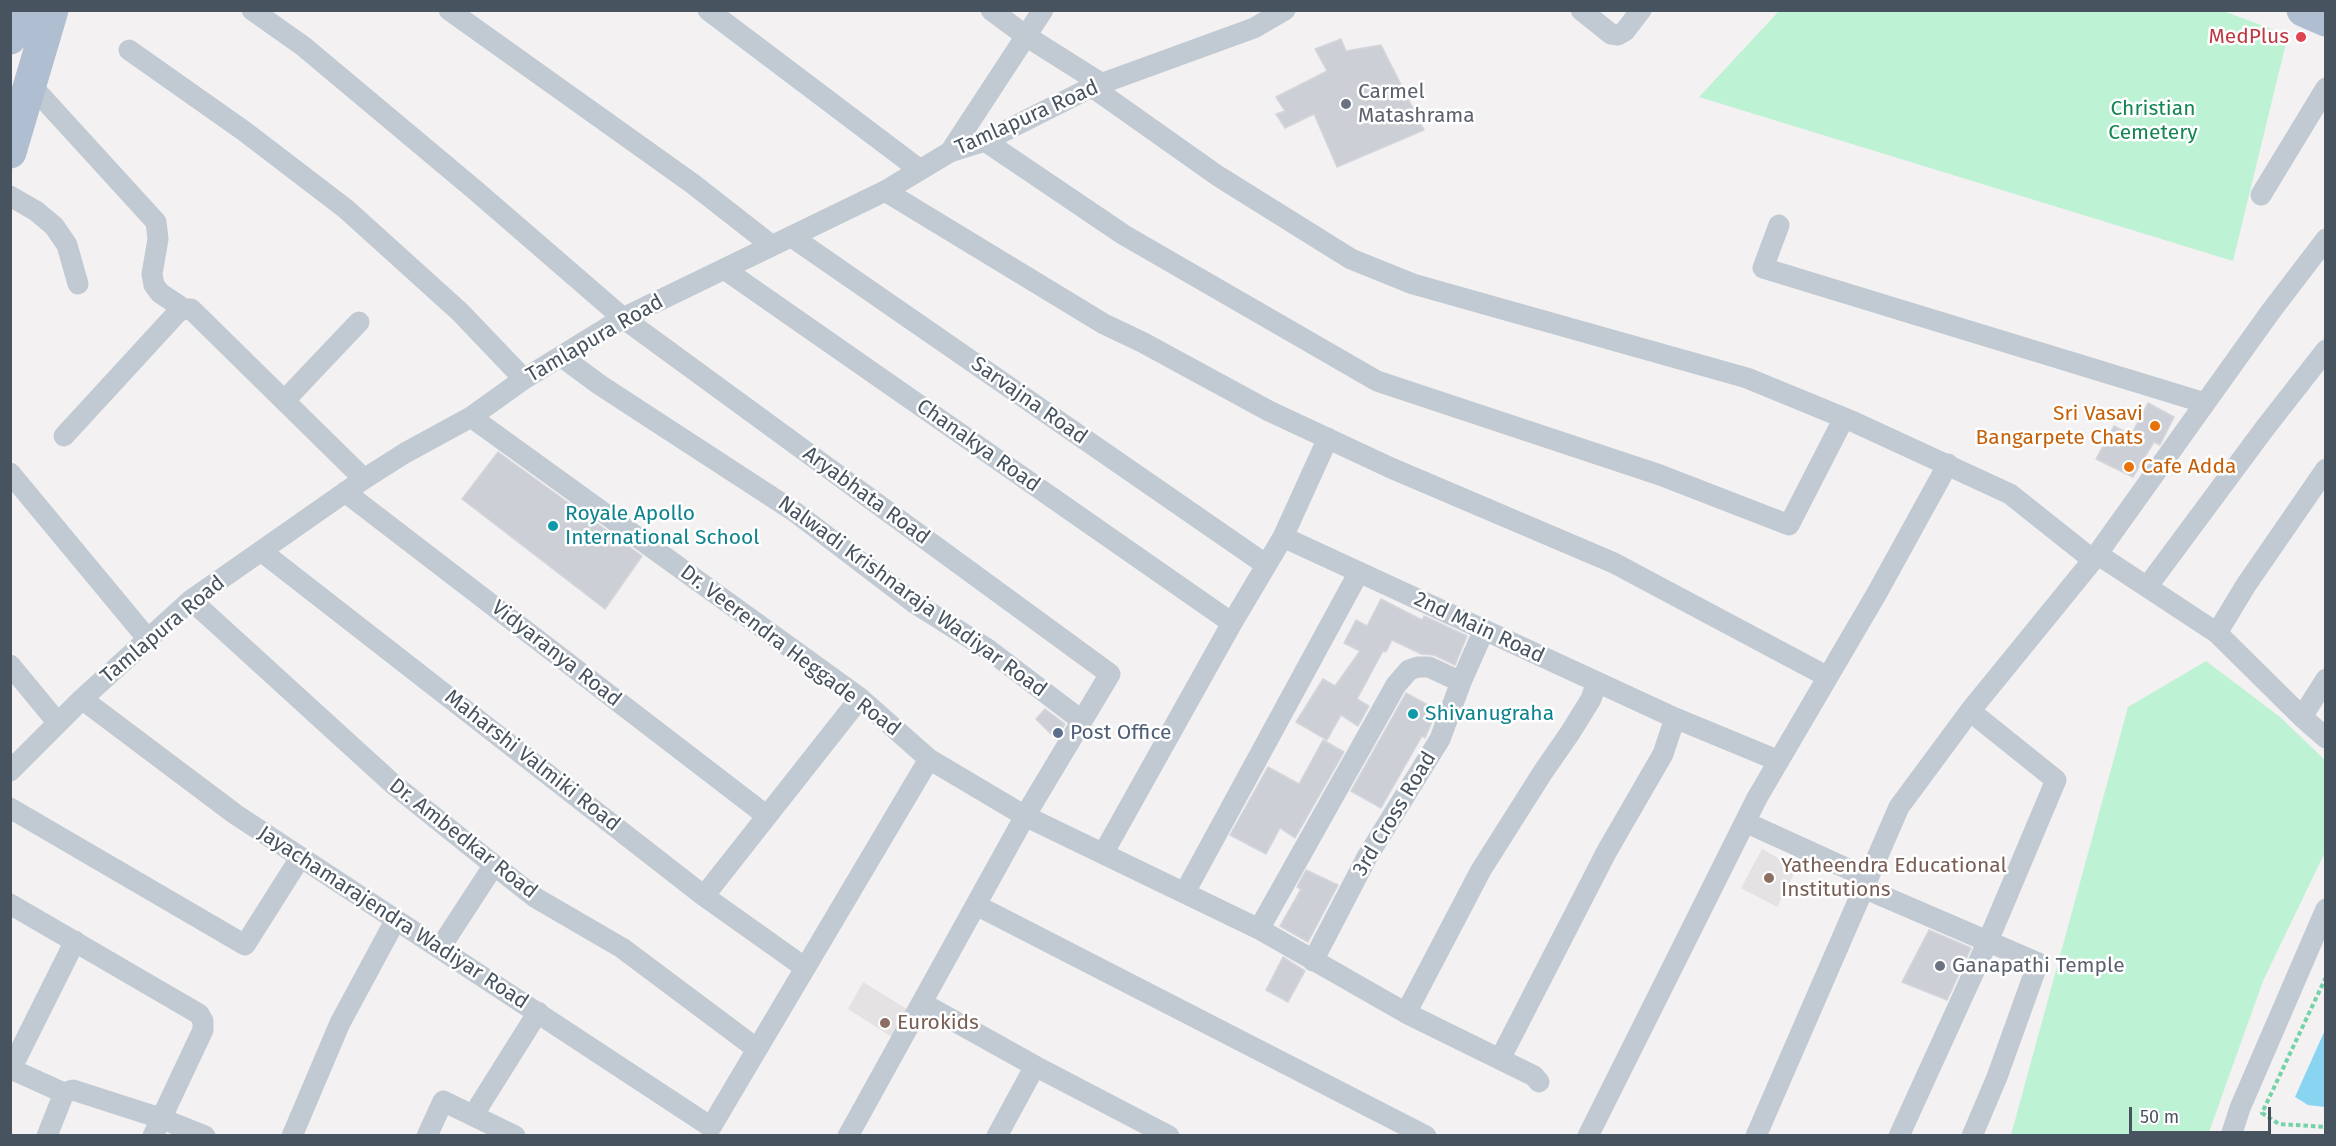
<!DOCTYPE html>
<style>
body{margin:0}
#map{position:relative;width:2336px;height:1146px;overflow:hidden;background:#f3f1f1;font-family:"Fira Sans",sans-serif}
canvas{display:block}
.frame{position:absolute;inset:0;border:12px solid #47535f;pointer-events:none}
.scale{position:absolute;left:2129px;top:1107px;width:142px;height:27px;box-sizing:border-box;border:3px solid #47535f;border-top:0;padding-left:8px;font-size:18px;line-height:21px;white-space:nowrap;color:#47535f;-webkit-text-stroke:4px #fff;paint-order:stroke}
</style>
<div id="map">
<canvas width="2336" height="1146"></canvas>
<div class="frame"></div>
<div class="scale">50 m</div>
</div>
<script>
const context = document.querySelector('canvas').getContext('2d');
context.lineJoin = 'round';
function fill(path, color) { context.fillStyle = color; context.fill(path, 'evenodd'); }
const shape = rows => new Path2D(rows.map(r => 'M' + r).join(''));
function stroke(path, color, width, dash) { context.strokeStyle = color; context.lineWidth = width; context.lineCap = dash ? 'butt' : 'round'; context.setLineDash(dash || []); context.stroke(path); }
function write(font, color, halo, rows, align = 'center') {
  context.font = font + ' "Fira Sans",sans-serif'; context.lineWidth = 5; context.setLineDash([]); context.textBaseline = 'middle'; context.strokeStyle = halo; context.fillStyle = color; for (const [text, x, y, turn = 0] of rows) {
    context.save(); context.translate(x, y); context.rotate((+turn || 0) * Math.PI / 180); context.textAlign = isNaN(turn) ? turn : align; if (halo) context.strokeText(text, 0, 0); context.fillText(text, 0, 0); context.restore();
  }
}
const education = shape([
 [1762,849,1797,868,1777,907,1741,888],
 [863,982,907,1009,892,1037,848,1009]
]);
const green = shape([
 [1779,11,2223,11,2288,35,2233,261,1699,97],
 [2206,661,2280,717,2325,760,2325,852,2263,981,2208,1135,2011,1135,2128,707]
]);
const water = shape([
 [2325,1030,2325,1107,2308,1105,2295,1097]
]);
const building = shape([
 [1341,39,1346,51,1381,45,1424,130,1337,167,1314,114,1285,128,1276,114,1285,111,1276,97,1327,71,1315,49,1341,39],
 [2148,403,2174,417,2160,445,2154,442,2133,477,2096,459,2114,426,2131,435,2148,403],
 [498,452,642,556,605,609,462,499,498,452],
 [1381,599,1422,620,1424,616,1467,636,1455,665,1434,655,1421,654,1392,640,1386,652,1383,651,1357,699,1369,706,1358,726,1341,715,1327,740,1296,722,1323,679,1335,686,1360,651,1344,643,1356,620,1367,626,1381,599],
 [1406,693,1437,710,1425,738,1422,736,1381,808,1351,791,1406,693],
 [1045,709,1065,724,1056,739,1036,719,1045,709],
 [1323,740,1344,752,1295,838,1280,828,1266,854,1230,835,1268,767,1299,784,1323,740],
 [1306,870,1338,885,1308,942,1280,926,1301,889,1297,887,1306,870],
 [1929,930,1971,948,1947,1000,1902,982,1929,930],
 [1283,957,1305,971,1288,1002,1266,990,1283,957]
]);
const path = shape([
 [2326,977,2262,1113,2279,1124,2326,1127]
]);
const street = shape([
 [252,10,303,46,475,190,623,318,1110,674,1025,816,848,1136],
 [449,10,693,184,771,245],
 [708,10,920,170],
 [991,10,1026,36,1102,84],
 [1581,10,1611,34,1618,35,1625,31,1641,10],
 [129,50,244,131,346,209,460,312,524,379],
 [30,84,156,222,158,239,152,274,154,285,160,293,184,309],
 [1092,87,1218,176,1351,259,1413,284,1747,378,1854,422,2010,494,2093,560],
 [985,141,1124,235,1377,381,1660,475,1789,525,1844,418],
 [950,152,1043,10],
 [885,191,1104,324,1142,342,1269,411,1391,468,1614,563,1828,677],
 [2261,195,2326,88],
 [10,196,36,211,54,226,67,245,78,284],
 [1779,225,1763,268,2205,403],
 [792,237,1265,564],
 [724,269,1232,623],
 [562,357,600,385,795,512,913,602,989,650,1081,720],
 [285,400,359,322],
 [471,417,860,698,929,759,1025,816,1259,929,1406,1013,1534,1076,1539,1082],
 [64,436,178,312,184,309,191,309,364,479],
 [10,473,147,638],
 [345,492,767,816],
 [1283,537,1675,718,1779,761],
 [261,551,704,896,804,967],
 [2097,554,2217,633,2246,585,2326,469],
 [2147,587,2265,428,2326,350],
 [191,600,393,784,494,865,536,898,622,948,757,1049],
 [2217,633,2302,717],
 [10,665,58,723],
 [2326,679,2302,717,2326,738],
 [82,699,235,814,711,1127,929,759],
 [10,771,82,699,191,600,364,479,405,453,471,417,524,379,623,318,885,191,950,152,985,141,1092,87,1254,28,1285,10],
 [10,808,245,945,300,858],
 [1745,822,1868,878],
 [1104,852,1232,623,1283,537,1328,438],
 [1864,888,2038,963,1997,1077,1972,1136],
 [1185,892,1359,572],
 [704,896,860,698],
 [10,904,199,1014,203,1021,203,1030,153,1136],
 [976,905,1426,1136],
 [1259,929,1396,685,1409,670,1418,667,1429,667,1461,682],
 [440,948,494,865],
 [1313,961,1367,857,1440,739,1461,682,1484,630],
 [922,1003,1035,1066,1169,1136],
 [1406,1013,1481,870,1543,772,1570,733,1591,699,1597,682],
 [1500,1059,1607,851,1663,754,1675,718],
 [11,1069,64,1093,73,1090,160,1118,205,1136],
 [10,1071,75,941],
 [474,1114,538,1012],
 [47,1136,64,1093],
 [292,1136,340,1023,395,921],
 [427,1136,443,1101,515,1136],
 [997,1136,1035,1066],
 [1588,1136,1757,798,1877,593,1948,464],
 [1756,1136,1899,807,1970,711,2093,560,2271,311,2326,239],
 [1899,1136,1988,941,2056,780,1970,711],
 [2231,1136,2240,1108,2326,909]
]);
const primary = shape([
 [2303,10,2326,20],
 [10,38,18,10],
 [10,152,52,10]
]);
const markers = [
 [2301,37,6,"#e0444e"],
 [1346,104,6,"#6b7280"],
 [2155,426,6,"#e8710a"],
 [2129,467,6,"#e8710a"],
 [553,526,6,"#0f9aa8"],
 [1413,714,6,"#0f9aa8"],
 [1058,733,6,"#5c6f8a"],
 [1769,878,6,"#8d6e63"],
 [1940,966,6,"#6b7280"],
 [885,1023,6,"#8d6e63"]
];
const healthNames = [
 ["MedPlus",2289,37]
];
const worshipNames = [
 ["Carmel",1358,92],
 ["Matashrama",1358,116],
 ["Ganapathi Temple",1952,966]
];
const parkNames = [
 ["Christian",2153,109],
 ["Cemetery",2153,133]
];
const streetNames = [
 ["Tamlapura Road",1027,118,-24],
 ["Tamlapura Road",595,339,-30],
 ["Sarvajna Road",1029,401,35],
 ["Chanakya Road",978,446,35],
 ["Aryabhata Road",866,496,36],
 ["Nalwadi Krishnaraja Wadiyar Road",912,597,36],
 ["2nd Main Road",1479,628,25],
 ["Tamlapura Road",163,630,-40],
 ["Dr. Veerendra Heggade Road",790,651,37],
 ["Vidyaranya Road",556,654,38],
 ["Maharshi Valmiki Road",532,761,38],
 ["3rd Cross Road",1395,814,-59],
 ["Dr. Ambedkar Road",463,839,38],
 ["Jayachamarajendra Wadiyar Road",393,918,33]
];
const foodNames = [
 ["Sri Vasavi",2143,414],
 ["Bangarpete Chats",2143,438],
 ["Cafe Adda",2141,467,"left"]
];
const cultureNames = [
 ["Royale Apollo",565,514],
 ["International School",565,538],
 ["Shivanugraha",1425,714]
];
const serviceNames = [
 ["Post Office",1070,733]
];
const educationNames = [
 ["Yatheendra Educational",1781,866],
 ["Institutions",1781,890],
 ["Eurokids",897,1023]
];
fill(education, '#e4e2e3');
fill(green, '#bef2d5');
fill(water, '#89d5f1');
fill(building, '#cccfd5');
stroke(building, '#d4d6dc', 1.5);
stroke(path, '#74d2a9', 4, [4.5, 3]);
stroke(street, '#c1cad3', 21);
stroke(primary, '#afbed0', 33);
for (const [x, y, r, color] of markers) { const dot = new Path2D(); dot.arc(x, y, r, 0, 2 * Math.PI); context.fillStyle = color; context.fill(dot); stroke(dot, '#fff', 2); }
write('21px', '#be3a42', '#fff', healthNames, 'right');
write('21px', '#5b616d', '#fff', worshipNames, 'left');
write('21px', '#138653', '#fff', parkNames);
write('21px', '#47535f', '#fff', streetNames);
write('21px', '#c56008', '#fff', foodNames, 'right');
write('21px', '#0d838f', '#fff', cultureNames, 'left');
write('21px', '#4e5e75', '#fff', serviceNames, 'left');
write('21px', '#785e54', '#fff', educationNames, 'left');
</script>
